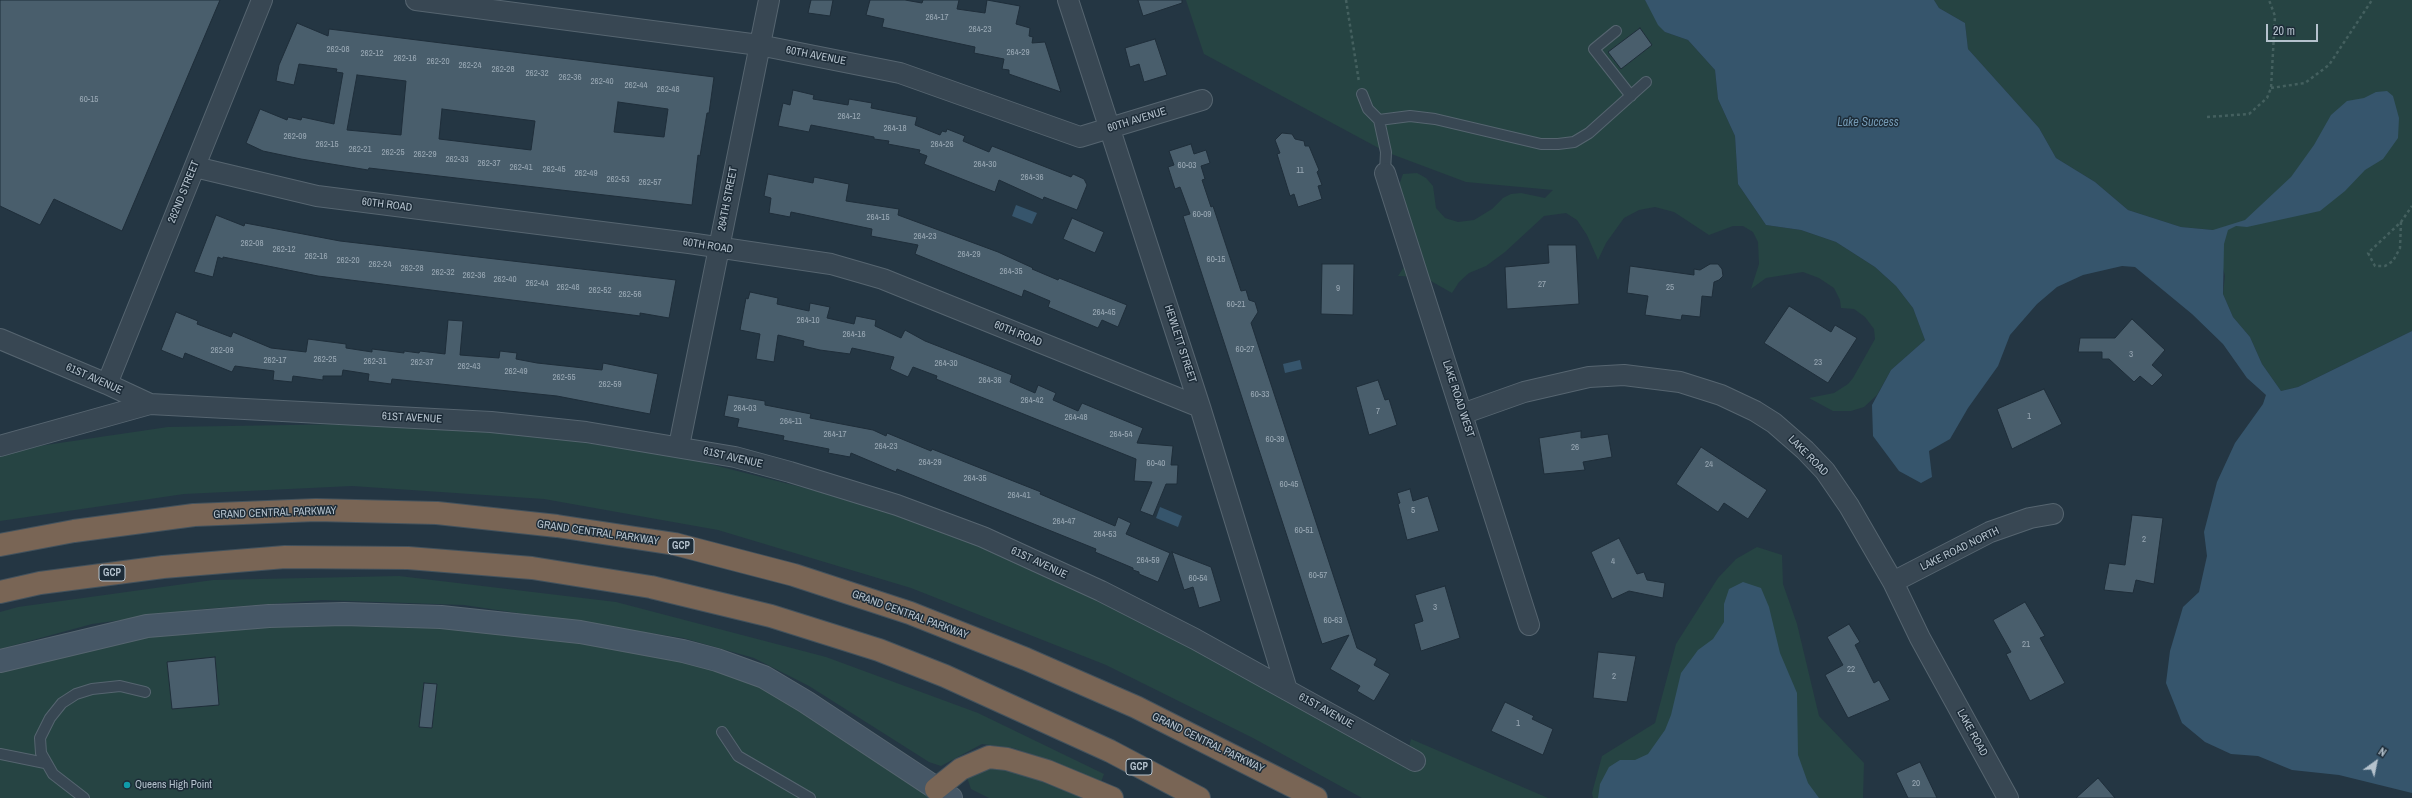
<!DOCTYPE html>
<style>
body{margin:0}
#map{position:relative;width:2412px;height:798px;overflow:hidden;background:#243643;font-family:"Archivo Narrow",sans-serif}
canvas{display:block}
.north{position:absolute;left:2356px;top:742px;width:40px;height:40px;-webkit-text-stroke:3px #1d2c38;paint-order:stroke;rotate:33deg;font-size:11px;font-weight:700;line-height:16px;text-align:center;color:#b5c2cd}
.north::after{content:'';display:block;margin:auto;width:14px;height:18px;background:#b5c2cd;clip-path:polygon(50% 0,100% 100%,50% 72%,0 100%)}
.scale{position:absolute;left:2266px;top:24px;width:52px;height:18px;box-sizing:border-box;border:2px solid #b5c2cd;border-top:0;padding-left:5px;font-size:12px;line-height:14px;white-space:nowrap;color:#b5c2cd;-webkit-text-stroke:3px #1d2c38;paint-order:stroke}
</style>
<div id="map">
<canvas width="2412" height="798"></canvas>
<div class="north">N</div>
<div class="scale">20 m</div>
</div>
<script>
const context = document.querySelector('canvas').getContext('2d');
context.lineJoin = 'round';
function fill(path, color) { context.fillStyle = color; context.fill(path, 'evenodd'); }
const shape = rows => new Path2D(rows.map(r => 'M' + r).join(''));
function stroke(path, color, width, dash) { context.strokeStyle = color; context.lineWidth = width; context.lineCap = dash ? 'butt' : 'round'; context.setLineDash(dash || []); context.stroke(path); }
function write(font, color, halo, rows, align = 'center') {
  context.font = font + ' "Archivo Narrow",sans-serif'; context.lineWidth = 3; context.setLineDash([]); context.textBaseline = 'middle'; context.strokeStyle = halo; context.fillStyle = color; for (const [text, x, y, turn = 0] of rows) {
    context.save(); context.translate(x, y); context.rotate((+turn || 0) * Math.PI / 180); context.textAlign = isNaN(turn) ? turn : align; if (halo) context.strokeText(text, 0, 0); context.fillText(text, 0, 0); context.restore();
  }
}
const green = shape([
 [1186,0,1645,0,1665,32,1688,40,1715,70,1718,99,1735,136,1738,184,1766,225,1801,230,1836,242,1875,267,1896,286,1913,308,1925,340,1891,370,1877,395,1864,407,1851,411,1833,411,1809,398,1834,393,1848,384,1853,378,1875,339,1874,329,1865,317,1854,309,1841,308,1840,300,1834,288,1819,278,1803,272,1766,278,1751,289,1759,264,1758,242,1753,232,1743,226,1733,226,1709,235,1674,212,1655,207,1639,210,1624,218,1606,243,1598,260,1587,235,1577,220,1566,213,1544,216,1505,252,1486,266,1469,273,1459,282,1452,293,1424,277,1398,276,1408,261,1399,185,1403,174,1417,173,1426,178,1433,186,1436,208,1445,218,1458,222,1474,220,1492,209,1503,198,1511,194,1521,193,1545,198,1553,190,1466,182,1386,152,1204,54],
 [1934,0,2412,0,2412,331,2298,387,2281,391,2262,364,2250,337,2233,317,2223,294,2225,276,2213,230,2181,227,2128,210,2095,182,2056,158,2039,128,1968,49,1965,23,1939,8],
 [350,424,509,431,686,458,876,506,998,553,1114,604,1406,760,1411,739,1548,798,1362,798,1253,738,1106,665,911,588,718,530,544,499,352,486,184,494,0,521,0,456,39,446,168,427],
 [1757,547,1782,555,1783,584,1797,624,1819,716,1864,763,1863,798,1593,798,1592,793,1602,756,1655,723,1676,644,1718,578,1736,559],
 [399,576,616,602,826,657,978,713,1104,774,1101,782,1055,762,1013,748,982,744,941,766,929,762,809,686,754,658,683,638,464,605,322,600,204,609,92,624,0,649,0,612,18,607,213,580],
 [392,615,717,660,951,798,0,798,0,661,147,626],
 [1001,766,1092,798,989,798,971,789,967,777,976,769]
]);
const water = shape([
 [1645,0,1934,0,1939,8,1965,23,1968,49,2039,128,2056,158,2095,182,2128,210,2181,227,2213,230,2245,220,2291,177,2314,145,2331,115,2347,101,2364,98,2376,92,2387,91,2393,96,2399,118,2398,138,2383,159,2365,170,2345,191,2320,211,2247,227,2236,226,2228,230,2224,244,2223,294,2233,317,2250,337,2262,364,2281,391,2298,387,2412,331,2412,793,2339,775,2292,770,2258,756,2231,754,2205,742,2182,723,2166,683,2170,651,2183,607,2199,592,2207,556,2204,532,2217,482,2235,443,2263,404,2266,395,2247,378,2223,344,2192,314,2135,267,2122,266,2083,275,2057,287,2037,304,2010,335,1998,366,1968,408,1950,439,1929,451,1932,477,1921,483,1899,471,1873,436,1872,405,1891,370,1925,340,1913,308,1896,286,1875,267,1836,242,1801,230,1766,225,1738,184,1735,136,1718,99,1715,70,1688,40,1665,32,1658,25],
 [1016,205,1037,213,1032,224,1012,216],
 [1300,360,1302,369,1285,373,1283,364],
 [1160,507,1182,516,1178,527,1156,518],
 [1743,582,1761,588,1769,607,1780,653,1797,693,1798,755,1808,783,1819,798,1598,798,1600,784,1609,767,1620,760,1635,760,1648,754,1665,730,1671,715,1681,673,1698,650,1713,639,1724,622,1724,604,1729,589]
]);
const building = shape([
 [0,0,220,0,122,231,54,199,40,225,0,206,0,0],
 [811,0,833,0,830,16,808,13,811,0],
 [870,0,905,0,922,3,923,0,959,0,957,9,985,13,987,0,1020,6,1016,24,1030,28,1029,36,1033,37,1032,43,1045,42,1061,92,1009,74,1009,70,1002,69,1004,59,974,53,975,47,882,27,884,19,866,15,870,0],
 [1138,0,1182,0,1182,3,1143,16,1138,0],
 [297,23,328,36,329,29,714,77,709,113,707,113,700,156,698,155,692,205,369,168,368,170,301,159,263,151,246,143,260,109,287,120,288,117,301,120,302,117,334,124,343,73,336,72,337,69,299,64,294,85,276,81,279,65,297,23],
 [357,75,406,81,401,135,347,130,357,75],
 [618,102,668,109,664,137,614,132,618,102],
 [442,109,535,121,531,150,439,139,442,109],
 [1640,28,1652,45,1621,69,1608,52,1640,28],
 [1155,39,1167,75,1144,82,1139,64,1130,67,1125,48,1155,39],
 [793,90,814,95,813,99,848,105,849,99,872,103,871,108,917,117,915,125,940,135,942,131,946,132,947,129,965,136,963,141,989,152,992,146,1071,177,1073,174,1084,179,1087,185,1077,210,1044,197,1043,200,999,180,995,192,924,164,927,156,919,153,920,150,888,144,889,141,874,139,874,137,811,125,809,132,778,126,783,103,790,105,793,90],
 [1282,133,1292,134,1295,139,1304,141,1305,146,1309,146,1319,170,1317,172,1322,185,1318,186,1322,199,1298,207,1294,194,1290,196,1277,154,1280,153,1275,140,1282,133],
 [1191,144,1194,154,1206,150,1210,163,1201,166,1205,179,1202,180,1211,207,1213,206,1241,291,1246,290,1249,300,1255,302,1258,312,1251,323,1357,648,1377,659,1374,665,1390,674,1374,701,1357,691,1360,686,1330,669,1349,635,1322,644,1183,216,1190,214,1180,187,1175,189,1168,167,1174,165,1169,151,1191,144],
 [768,174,813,183,814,177,849,184,846,201,899,209,898,215,998,252,1033,268,1032,269,1058,280,1059,278,1127,305,1118,327,1102,320,1098,328,1048,307,1050,301,1024,290,1022,297,915,254,918,245,871,236,872,229,791,212,790,217,769,213,771,198,764,196,768,174],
 [216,215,244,226,245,223,340,241,676,280,669,318,640,313,640,316,617,313,318,276,223,257,223,259,218,257,213,277,194,272,216,215],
 [1072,218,1104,232,1095,253,1063,239,1072,218],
 [1548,245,1576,245,1579,304,1507,309,1505,267,1549,263,1548,245],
 [1322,264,1354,264,1353,315,1321,314,1322,264],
 [1710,264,1718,264,1722,269,1723,276,1719,280,1714,282,1712,297,1702,296,1700,317,1682,315,1681,320,1645,315,1648,296,1627,293,1630,266,1694,275,1694,269,1700,270,1710,264],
 [750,292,778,298,777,304,809,311,810,303,830,307,827,318,854,324,856,316,876,320,875,326,901,338,905,330,925,341,1012,375,1010,382,1035,393,1038,385,1056,393,1053,400,1078,411,1082,403,1143,428,1137,443,1173,446,1171,465,1178,465,1177,484,1166,484,1153,516,1140,511,1152,482,1134,481,1136,459,936,379,937,376,913,367,908,377,890,369,894,357,852,348,850,354,820,350,803,346,804,341,778,335,774,362,756,359,760,334,740,330,746,298,748,299,750,292],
 [1789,306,1831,332,1835,325,1857,338,1828,383,1764,343,1789,306],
 [176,312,198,321,197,324,231,337,233,332,271,348,306,352,308,339,346,344,346,348,372,352,372,349,404,353,404,351,419,353,420,351,445,354,448,320,463,321,460,355,499,358,500,351,517,353,516,359,537,363,602,370,603,363,658,374,650,414,557,396,392,379,391,384,368,381,369,374,343,370,342,376,323,376,323,380,293,376,292,382,273,380,274,371,235,366,232,372,185,353,183,359,161,350,176,312],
 [2132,319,2165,350,2152,365,2163,375,2152,386,2140,376,2134,382,2109,359,2102,359,2102,352,2078,352,2080,338,2115,338,2132,319],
 [1378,380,1385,400,1389,399,1397,425,1369,435,1356,387,1378,380],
 [2044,389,2062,424,2012,449,1997,409,2044,389],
 [728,395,765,401,765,405,811,414,810,418,873,430,886,436,887,433,931,451,932,449,1041,492,1040,494,1115,526,1118,517,1131,523,1126,534,1170,553,1158,582,1139,574,1139,572,1133,570,1133,568,1095,552,1096,549,897,469,896,472,851,453,850,457,828,453,829,449,783,440,784,436,737,427,739,419,724,416,728,395],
 [1581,431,1581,438,1608,434,1612,457,1583,462,1585,470,1544,474,1539,438,1581,431],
 [1701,447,1767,490,1748,519,1724,503,1718,512,1676,484,1701,447],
 [1410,489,1413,501,1428,496,1439,531,1407,540,1398,504,1400,503,1397,493,1410,489],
 [2132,515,2163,518,2154,584,2136,580,2133,593,2104,590,2109,563,2125,565,2132,515],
 [1619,538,1637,574,1644,572,1647,580,1665,583,1663,598,1629,591,1612,599,1591,552,1619,538],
 [1172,552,1211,567,1221,601,1199,608,1193,587,1184,590,1172,552],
 [1445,586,1460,638,1421,651,1414,624,1423,621,1415,595,1445,586],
 [2025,602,2045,636,2040,638,2065,683,2030,701,2006,654,2011,652,1993,620,2025,602],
 [1849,624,1860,642,1855,645,1874,683,1879,680,1890,700,1848,718,1825,675,1843,665,1827,637,1849,624],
 [1598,652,1636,656,1627,702,1593,698,1598,652],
 [215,657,219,705,172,709,167,662,215,657],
 [424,683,437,684,432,728,419,727,424,683],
 [1505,702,1534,716,1532,719,1553,729,1543,755,1491,731,1505,702],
 [1920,762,1937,798,1908,798,1896,773,1920,762],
 [2098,778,2115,798,2076,798,2098,778]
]);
const path = shape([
 [1346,0,1359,82],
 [2271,88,2305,83,2329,65,2372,0],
 [2207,117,2249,114,2267,98,2271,88,2275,16,2269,0],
 [2401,222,2400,248,2393,261,2385,266,2375,266,2368,253,2401,222,2412,206]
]);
const lane = shape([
 [1616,31,1594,49,1631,96],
 [1362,94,1368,109,1379,120,1386,152,1385,173],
 [1379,120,1410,116,1435,119,1541,144,1558,144,1574,142,1589,133,1646,82],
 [722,732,738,756,810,798],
 [0,754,45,763],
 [84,798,53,774,41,753,40,738,50,718,62,703,76,694,92,689,120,686,145,692]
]);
const street = shape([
 [416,0,759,45,900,73,1080,137,1202,100],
 [1068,0,1200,407,1287,690],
 [195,167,317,196,689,243,831,264,883,279,1200,407],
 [1385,173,1529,625],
 [0,339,107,384,150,404,491,422,586,432,735,457,790,472,897,505,983,537,1101,591,1195,639,1415,761],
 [107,384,262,0],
 [1462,414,1524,392,1589,377,1624,375,1680,382,1721,395,1755,411,1774,423,1805,450,1825,471,1849,506,1893,582,1920,638,2008,798],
 [0,446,150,404],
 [679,446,769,0],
 [1893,582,1990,532,2030,518,2053,514]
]);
const secondary = shape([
 [0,661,147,626,269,616,344,614,441,617,580,632,683,651,717,660,764,677,806,702,951,798]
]);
const highway = shape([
 [0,545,74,531,194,515,316,510,437,513,557,526,675,544,794,575,910,613,1026,659,1136,707,1316,798],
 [0,592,40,583,163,567,285,557,408,558,532,568,651,587,771,616,879,650,945,676,1110,751,1199,798],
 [936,789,961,769,989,757,1007,759,1047,771,1112,798]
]);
const markers = [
 [127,785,4,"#0f9aa8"]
];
const numberNames = [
 ["264-17",937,18],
 ["264-23",980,30],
 ["262-08",338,50],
 ["264-29",1018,53],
 ["262-12",372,54],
 ["262-16",405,59],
 ["262-20",438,62],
 ["262-24",470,66],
 ["262-28",503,70],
 ["262-32",537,74],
 ["262-36",570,78],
 ["262-40",602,82],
 ["262-44",636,86],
 ["262-48",668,90],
 ["60-15",89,100],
 ["264-12",849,117],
 ["264-18",895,129],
 ["262-09",295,137],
 ["262-15",327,145],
 ["264-26",942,145],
 ["262-21",360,150],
 ["262-25",393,153],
 ["262-29",425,155],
 ["262-33",457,160],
 ["262-37",489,164],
 ["264-30",985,165],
 ["60-03",1187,166],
 ["262-41",521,168],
 ["262-45",554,170],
 ["11",1300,171],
 ["262-49",586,174],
 ["264-36",1032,178],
 ["262-53",618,180],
 ["262-57",650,183],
 ["60-09",1202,215],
 ["264-15",878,218],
 ["264-23",925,237],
 ["262-08",252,244],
 ["262-12",284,250],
 ["264-29",969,255],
 ["262-16",316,257],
 ["60-15",1216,260],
 ["262-20",348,261],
 ["262-24",380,265],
 ["262-28",412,269],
 ["264-35",1011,272],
 ["262-32",443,273],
 ["262-36",474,276],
 ["262-40",505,280],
 ["262-44",537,284],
 ["27",1542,285],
 ["262-48",568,288],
 ["25",1670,288],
 ["9",1338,289],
 ["262-52",600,291],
 ["262-56",630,295],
 ["60-21",1236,305],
 ["264-45",1104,313],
 ["264-10",808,321],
 ["264-16",854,335],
 ["60-27",1245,350],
 ["262-09",222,351],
 ["3",2131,355],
 ["262-25",325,360],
 ["262-17",275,361],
 ["262-31",375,362],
 ["262-37",422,363],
 ["23",1818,363],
 ["264-30",946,364],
 ["262-43",469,367],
 ["262-49",516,372],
 ["262-55",564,378],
 ["264-36",990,381],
 ["262-59",610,385],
 ["60-33",1260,395],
 ["264-42",1032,401],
 ["264-03",745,409],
 ["7",1378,412],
 ["1",2029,417],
 ["264-48",1076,418],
 ["264-11",791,422],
 ["264-17",835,435],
 ["264-54",1121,435],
 ["60-39",1275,440],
 ["264-23",886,447],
 ["26",1575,448],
 ["264-29",930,463],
 ["60-40",1156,464],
 ["24",1709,465],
 ["264-35",975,479],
 ["60-45",1289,485],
 ["264-41",1019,496],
 ["5",1413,511],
 ["264-47",1064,522],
 ["60-51",1304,531],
 ["264-53",1105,535],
 ["2",2144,540],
 ["264-59",1148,561],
 ["4",1613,562],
 ["60-57",1318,576],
 ["60-54",1198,579],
 ["3",1435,608],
 ["60-63",1333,621],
 ["21",2026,645],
 ["22",1851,670],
 ["2",1614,677],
 ["1",1518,724],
 ["20",1916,784]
];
const shields = [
 [681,546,26],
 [112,573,26],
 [1139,767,26]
];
const shieldNames = [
 ["GCP",681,546],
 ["GCP",112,573],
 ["GCP",1139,767]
];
const streetNames = [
 ["60TH AVENUE",816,56,11],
 ["60TH AVENUE",1137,120,-17],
 ["262ND STREET",184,192,-68],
 ["264TH STREET",728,199,-79],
 ["60TH ROAD",387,205,7],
 ["60TH ROAD",708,246,9],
 ["60TH ROAD",1018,334,22],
 ["HEWLETT STREET",1180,344,72],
 ["61ST AVENUE",94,379,24],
 ["LAKE ROAD WEST",1458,399,72],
 ["61ST AVENUE",412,418,3],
 ["LAKE ROAD",1808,456,45],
 ["61ST AVENUE",733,458,13],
 ["GRAND CENTRAL PARKWAY",275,513,-2],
 ["GRAND CENTRAL PARKWAY",598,533,8],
 ["LAKE ROAD NORTH",1960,549,-26],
 ["61ST AVENUE",1039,563,25],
 ["GRAND CENTRAL PARKWAY",910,615,20],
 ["61ST AVENUE",1326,711,29],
 ["LAKE ROAD",1972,733,61],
 ["GRAND CENTRAL PARKWAY",1208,743,26]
];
const poiNames = [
 ["Queens High Point",135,785]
];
const waterNames = [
 ["Lake Success",1868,123]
];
fill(green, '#264443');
fill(water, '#36556c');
fill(building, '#495e6c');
stroke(building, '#1f2e3a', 1);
stroke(lane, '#566570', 12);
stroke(street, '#566570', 22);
stroke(secondary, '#566570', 24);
stroke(highway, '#43525d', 24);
stroke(path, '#44605f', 2.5, [3, 3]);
stroke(lane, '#384753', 10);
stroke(street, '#384753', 20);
stroke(secondary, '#465766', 22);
stroke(highway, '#796555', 22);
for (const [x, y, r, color] of markers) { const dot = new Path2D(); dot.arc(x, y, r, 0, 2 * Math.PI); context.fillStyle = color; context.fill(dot); stroke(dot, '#1d2c38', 1.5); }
write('9px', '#9aa9b5', null, numberNames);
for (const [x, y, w] of shields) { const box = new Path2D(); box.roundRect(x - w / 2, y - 8, w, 16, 3); context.fillStyle = '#1d2c38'; context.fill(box); stroke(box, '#b5c2cd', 1); }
write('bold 10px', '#b5c2cd', null, shieldNames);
write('11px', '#b5c2cd', '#1d2c38', streetNames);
write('11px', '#b5c2cd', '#1d2c38', poiNames, 'left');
write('italic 12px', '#7398b2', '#1d2c38', waterNames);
</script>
